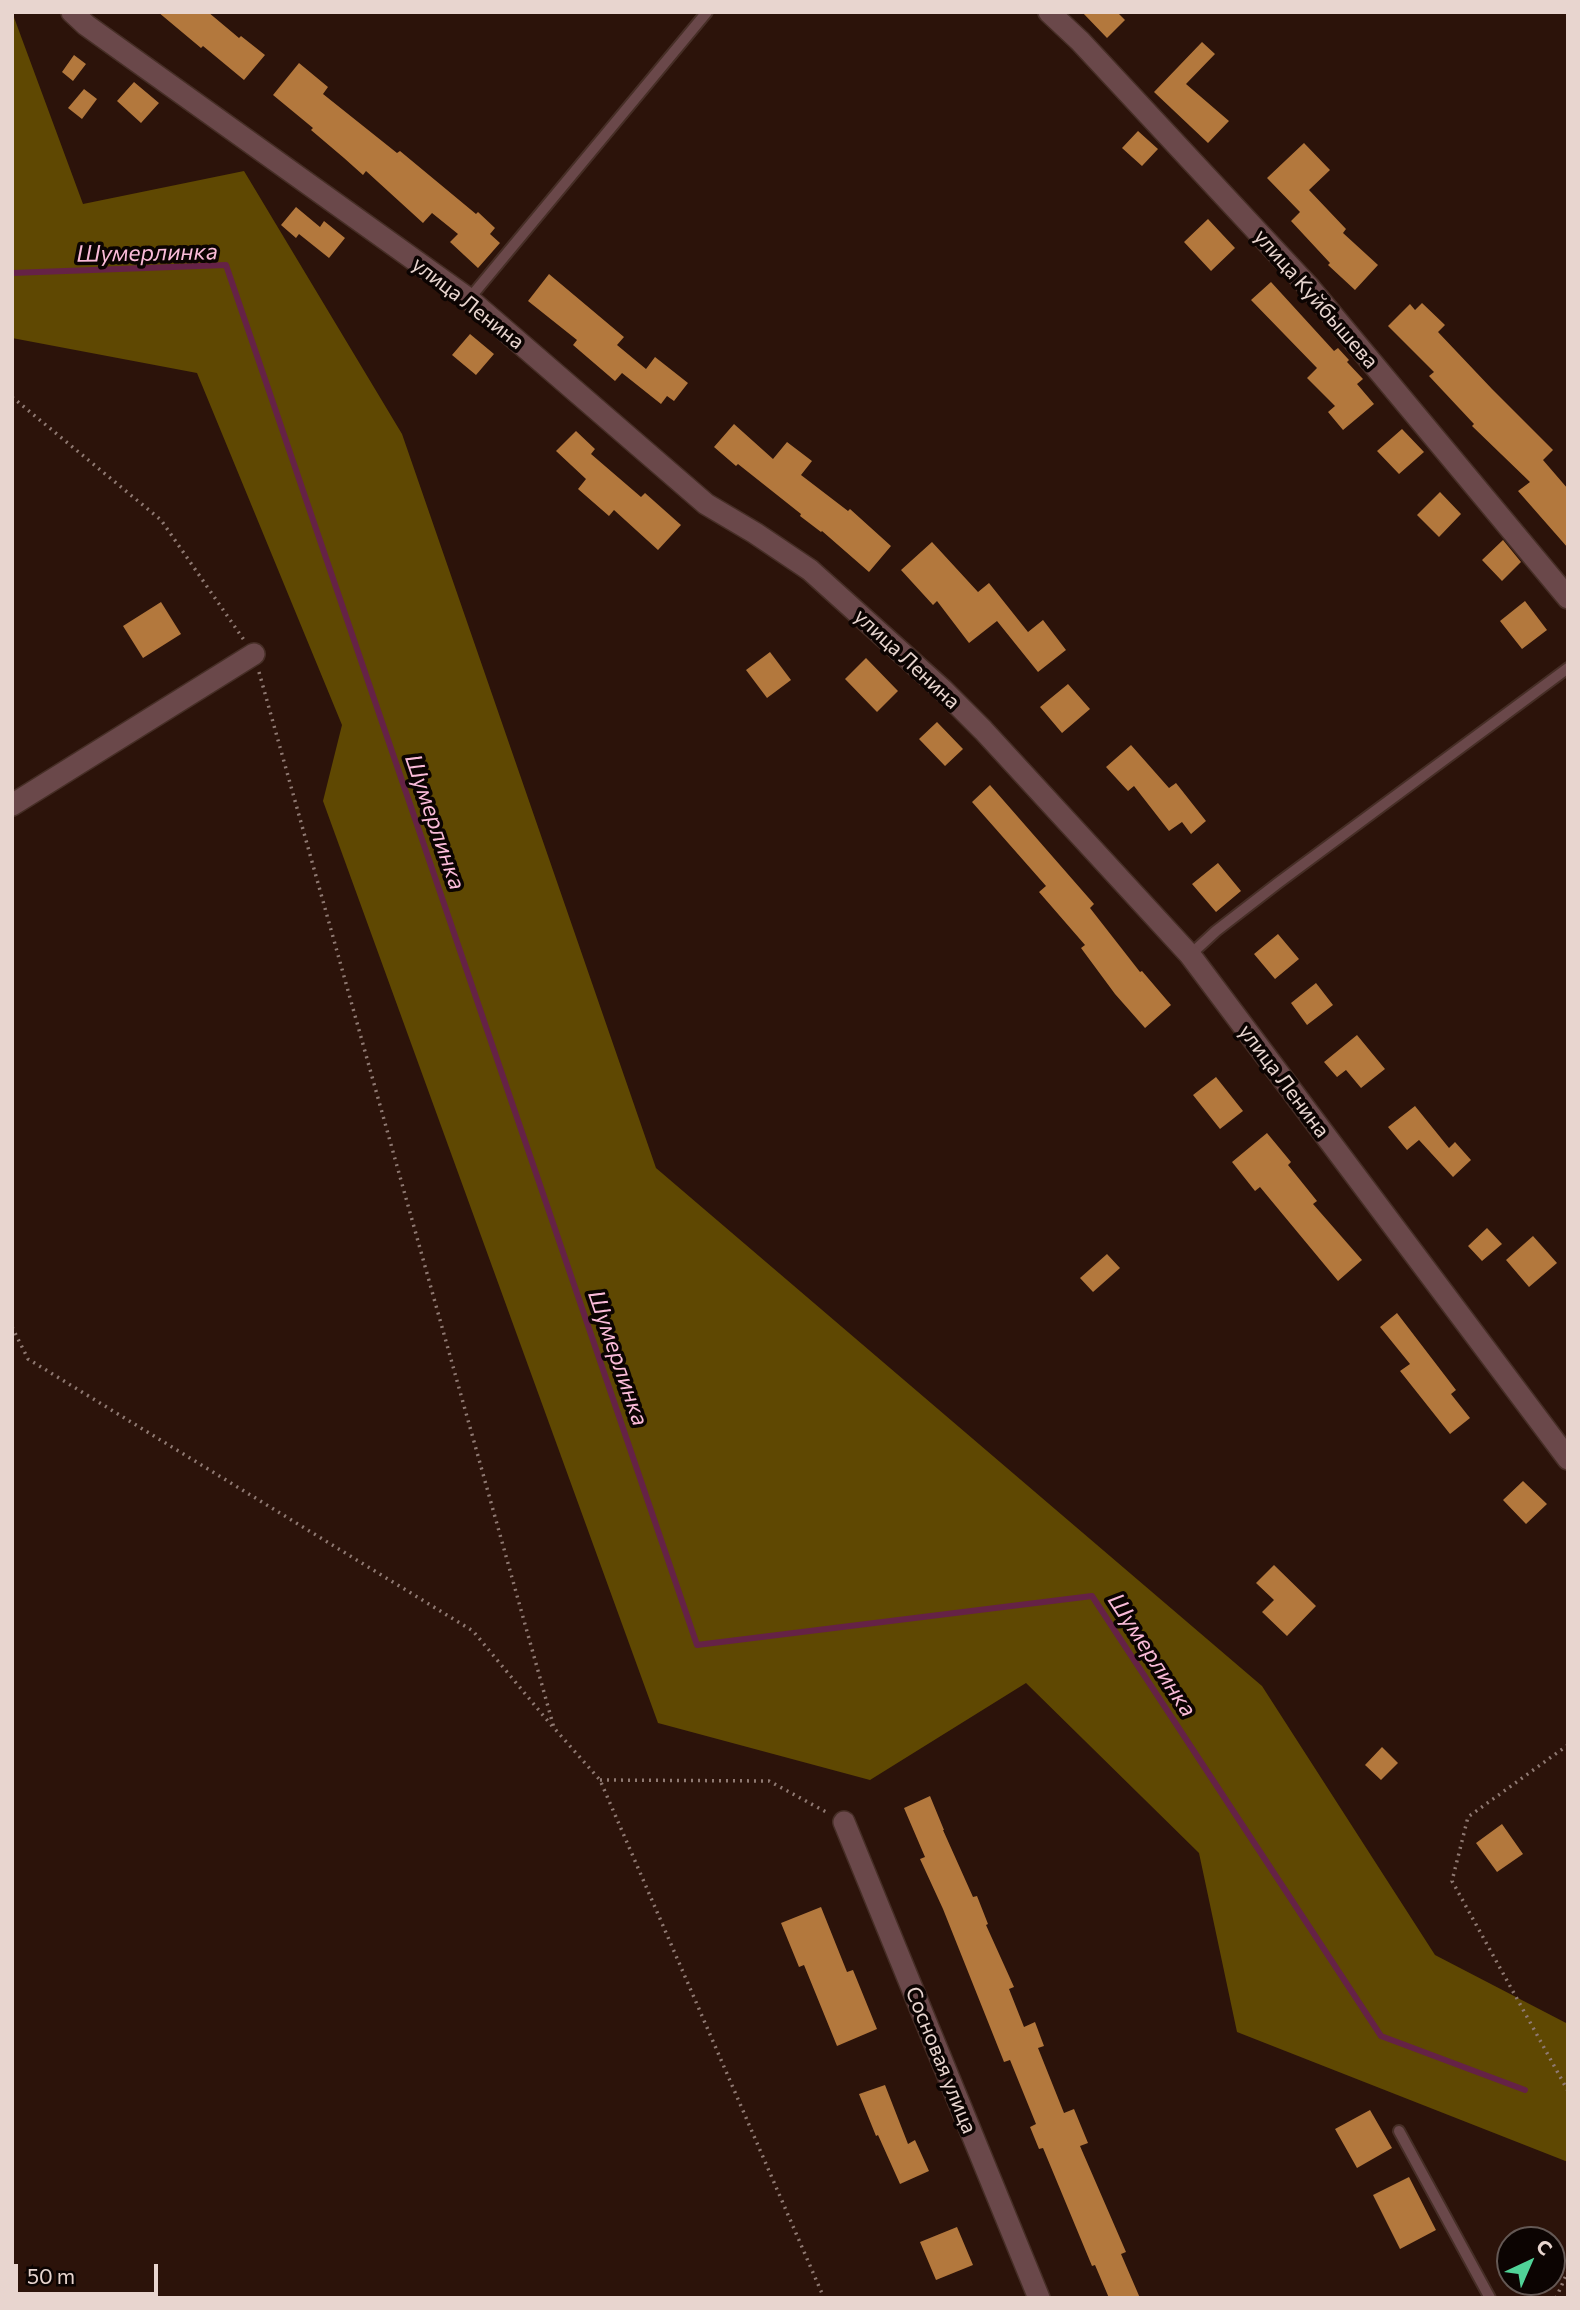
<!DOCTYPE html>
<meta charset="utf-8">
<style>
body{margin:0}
#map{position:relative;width:1580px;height:2310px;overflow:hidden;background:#2c130a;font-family:Commissioner,sans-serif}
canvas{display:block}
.frame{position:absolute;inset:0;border:14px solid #e8d5cf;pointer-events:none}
.north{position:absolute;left:1496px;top:2226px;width:70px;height:70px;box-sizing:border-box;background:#0c0402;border:2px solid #645854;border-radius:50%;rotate:44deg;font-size:19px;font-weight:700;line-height:28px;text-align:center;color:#e8d5cf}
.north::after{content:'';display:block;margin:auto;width:24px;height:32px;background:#50d398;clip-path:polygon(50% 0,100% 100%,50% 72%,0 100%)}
.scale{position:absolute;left:14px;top:2264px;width:144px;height:32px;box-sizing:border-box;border:4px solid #e8d5cf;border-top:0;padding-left:9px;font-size:21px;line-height:24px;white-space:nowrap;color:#e8d5cf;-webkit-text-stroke:5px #0c0402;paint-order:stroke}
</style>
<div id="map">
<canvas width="1580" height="2310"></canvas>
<div class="frame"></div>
<div class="north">С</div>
<div class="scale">50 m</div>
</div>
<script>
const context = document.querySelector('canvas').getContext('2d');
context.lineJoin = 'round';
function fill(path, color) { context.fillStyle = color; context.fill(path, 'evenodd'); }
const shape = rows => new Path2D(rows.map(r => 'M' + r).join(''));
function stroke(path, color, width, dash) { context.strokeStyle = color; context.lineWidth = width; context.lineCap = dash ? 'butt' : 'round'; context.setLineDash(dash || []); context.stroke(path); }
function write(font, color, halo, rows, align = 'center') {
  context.font = font + ' Commissioner,sans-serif'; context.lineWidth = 7; context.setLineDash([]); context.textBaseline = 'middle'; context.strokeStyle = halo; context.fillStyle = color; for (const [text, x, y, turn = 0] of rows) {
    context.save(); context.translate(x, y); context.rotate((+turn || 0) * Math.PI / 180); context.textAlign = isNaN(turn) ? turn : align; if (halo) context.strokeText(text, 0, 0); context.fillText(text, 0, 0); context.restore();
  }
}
const forest = shape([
 [12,12,83,204,244,171,402,434,656,1168,1262,1686,1435,1955,1568,2024,1568,2162,1237,2032,1199,1853,1026,1683,870,1780,658,1723,323,801,342,725,197,373,12,338]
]);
const stream = shape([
 [12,273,226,265,697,1645,1092,1596,1381,2036,1525,2090]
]);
const building = shape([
 [158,12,208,12,239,38,241,36,265,55,244,80,203,46,201,48],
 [1082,12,1117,12,1125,20,1107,38],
 [1202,42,1215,54,1186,84,1229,121,1208,143,1154,92],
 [74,55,86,64,73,81,62,72],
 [299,63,328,87,323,94,397,153,400,151,476,214,478,212,495,228,490,234,500,243,478,268,450,242,458,234,432,213,423,223,366,171,363,175,344,158,311,130,313,128,273,95],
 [134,82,159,103,141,123,117,101],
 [84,89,97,99,82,119,68,108],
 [1138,131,1158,149,1142,166,1122,148],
 [1304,143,1330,170,1309,190,1346,229,1343,233,1378,265,1355,290,1328,265,1330,263,1291,221,1300,212,1267,178],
 [296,207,320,227,324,221,345,238,329,258,299,234,296,238,281,225],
 [1208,219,1235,248,1211,271,1184,242],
 [549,274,624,337,617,345,646,369,655,357,688,383,674,401,667,396,661,404,622,373,615,381,573,345,577,340,528,301],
 [1271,282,1334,351,1338,348,1349,360,1347,362,1363,379,1357,384,1374,404,1343,430,1328,412,1335,406,1307,378,1317,368,1251,300],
 [1422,303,1445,325,1438,332,1492,389,1553,450,1543,460,1568,489,1568,548,1518,491,1530,482,1472,426,1474,424,1429,376,1434,372,1388,326,1410,304,1415,310],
 [470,334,494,354,476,375,452,355],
 [734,424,773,459,787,442,812,461,801,475,848,511,850,509,891,546,869,572,822,531,821,532,800,516,801,514,738,464,736,466,714,447],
 [1402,429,1424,452,1399,474,1377,451],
 [576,431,595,449,591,454,641,497,645,493,681,525,658,550,614,510,609,516,578,489,586,479,556,451],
 [1440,492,1461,514,1439,537,1417,515],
 [1503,540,1521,562,1502,581,1482,560],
 [932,542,978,592,989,583,1028,632,1043,620,1066,650,1038,672,997,621,969,643,937,601,933,605,901,570],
 [1525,601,1547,630,1522,649,1500,621],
 [161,602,181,634,143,658,123,626],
 [770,652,791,680,767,698,746,670],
 [866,658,898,691,877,712,845,679],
 [1068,684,1090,709,1062,733,1040,707],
 [937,722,963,749,945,766,919,739],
 [1131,745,1169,788,1176,783,1206,821,1191,834,1182,822,1169,831,1134,786,1128,791,1106,767],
 [990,785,1094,904,1090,908,1140,972,1142,971,1171,1005,1145,1028,1115,994,1081,948,1085,945,1039,892,1046,886,972,802],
 [1218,863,1241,891,1216,912,1192,884],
 [1278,934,1299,959,1275,979,1254,954],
 [1316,983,1333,1005,1307,1025,1291,1003],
 [1357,1035,1385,1069,1361,1088,1346,1070,1337,1077,1324,1062],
 [1216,1077,1243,1111,1220,1129,1193,1095],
 [1415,1106,1449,1148,1455,1142,1471,1160,1453,1177,1419,1140,1407,1150,1388,1127],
 [1267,1133,1291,1162,1288,1165,1317,1201,1313,1204,1362,1260,1338,1281,1260,1187,1255,1191,1232,1162],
 [1487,1228,1502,1244,1482,1261,1468,1246],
 [1533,1236,1557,1263,1529,1287,1506,1260],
 [1107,1254,1120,1268,1093,1292,1080,1278],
 [1397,1313,1456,1390,1451,1394,1470,1418,1450,1434,1400,1371,1410,1364,1380,1327],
 [1523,1481,1547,1504,1526,1524,1503,1500],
 [1274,1565,1316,1606,1287,1636,1262,1612,1274,1600,1256,1583],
 [1382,1747,1398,1763,1381,1780,1365,1765],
 [930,1796,944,1830,943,1830,973,1897,977,1896,988,1924,986,1925,1014,1987,1009,1989,1024,2027,1035,2022,1044,2046,1038,2048,1064,2113,1074,2109,1088,2143,1080,2146,1126,2252,1121,2254,1140,2298,1109,2298,1095,2265,1092,2266,1043,2148,1039,2149,1030,2127,1036,2124,1010,2060,1004,2062,943,1909,920,1859,925,1857,904,1808],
 [1502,1824,1523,1854,1497,1872,1476,1843],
 [821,1907,847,1972,853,1970,877,2029,837,2046,804,1965,799,1967,781,1923],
 [885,2085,908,2144,915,2140,929,2171,900,2184,878,2135,876,2136,859,2094],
 [1370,2110,1392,2148,1357,2168,1335,2129],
 [1409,2177,1436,2230,1400,2249,1373,2195],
 [957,2227,973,2265,936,2280,920,2242]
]);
const path = shape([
 [12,397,161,520,244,640],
 [259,672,554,1728,600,1780,824,2298],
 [12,1327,28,1359,473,1631,552,1726],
 [1568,1745,1468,1817,1452,1881,1568,2091],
 [600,1780,769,1781,828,1813],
 [1556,2298,1568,2271]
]);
const lane = shape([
 [469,299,707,12],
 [1190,955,1216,931,1278,883,1568,668],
 [1399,2131,1490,2298]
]);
const street = shape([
 [72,12,86,25,469,299,706,504,755,533,810,570,943,690,983,730,1190,955,1568,1459],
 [1049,12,1080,41,1309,287,1568,598],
 [12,805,254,654],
 [844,1822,1039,2298]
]);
const streetNames = [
 ["улица Куйбышева",1316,299,49],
 ["улица Ленина",468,303,38],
 ["улица Ленина",907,659,43],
 ["улица Ленина",1284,1081,53],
 ["Сосновая улица",941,2060,68]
];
const waterNames = [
 ["Шумерлинка",147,253,-1],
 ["Шумерлинка",435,822,71],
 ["Шумерлинка",618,1358,71],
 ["Шумерлинка",1152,1655,57]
];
fill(forest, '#5f4802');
stroke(stream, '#652246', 6);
fill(building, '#b3783d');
stroke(lane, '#462e26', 14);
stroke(street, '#462e26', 24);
stroke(path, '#8f7972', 3.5, [2, 5]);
stroke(lane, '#6a484a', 10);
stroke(street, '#6a484a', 21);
write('21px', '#e8d5cf', '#0c0402', streetNames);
write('italic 23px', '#fabbd8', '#0c0402', waterNames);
</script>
